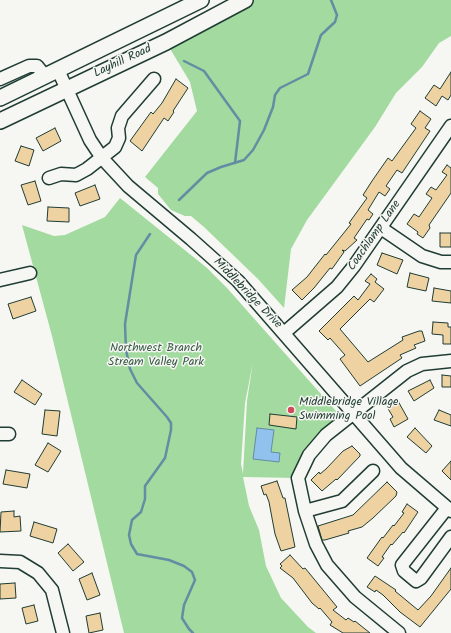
<!DOCTYPE html>
<style>
body{margin:0}
canvas{display:block;background:#f6f6f2}
</style>
<canvas width="451" height="633"></canvas>
<script>
const context = document.querySelector('canvas').getContext('2d');
context.lineJoin = 'round';
function fill(path, color) { context.fillStyle = color; context.fill(path, 'evenodd'); }
const shape = rows => new Path2D(rows.map(r => 'M' + r).join(''));
function stroke(path, color, width, dash) { context.strokeStyle = color; context.lineWidth = width; context.lineCap = dash ? 'butt' : 'round'; context.setLineDash(dash || []); context.stroke(path); }
function write(font, color, halo, rows, align = 'center') {
  context.font = font + ' Kalam,sans-serif'; context.lineWidth = 3; context.setLineDash([]); context.textBaseline = 'middle'; context.strokeStyle = halo; context.fillStyle = color; for (const [text, x, y, turn = 0] of rows) {
    context.save(); context.translate(x, y); context.rotate((+turn || 0) * Math.PI / 180); context.textAlign = isNaN(turn) ? turn : align; if (halo) context.strokeText(text, 0, 0); context.fillText(text, 0, 0); context.restore();
  }
}
const green = shape([
 [245,0,451,0,451,36,439,43,422,67,396,93,375,127,307,220,291,249,284,308,258,279,204,227,191,216,185,216,171,210,158,194,158,188,145,177,197,111,190,82,166,42],
 [120,198,207,268,227,288,343,419,298,478,243,477,249,506,259,530,266,566,281,598,308,627,316,633,124,633,52,336,22,225,54,236,65,235,105,217],
 [253,362,247,401,243,474,241,464,245,403]
]);
const water = shape([
 [257,428,274,430,271,452,280,453,279,462,253,459,257,428]
]);
const stream = shape([
 [184,61,204,71,240,121,235,163],
 [179,200,207,173,221,167,244,160,253,150,264,130,273,107,275,95,280,88,308,74,321,35,335,22,337,15,331,0],
 [150,234,136,255,125,324,126,350,130,369,137,383,167,417,171,423,171,430,165,458,145,486,145,499,141,512,132,520,129,535,131,544,137,554,169,560,184,566,192,572,195,580,184,605,182,618,189,629,193,633]
]);
const building = shape([
 [451,72,451,95,448,100,442,96,436,106,425,98,434,85,440,89,451,72],
 [176,79,188,88,173,111,174,112,168,121,164,118,142,151,130,141,151,112,153,114,162,103,176,79],
 [420,111,431,119,425,128,430,131,402,173,397,170,386,186,390,189,385,196,379,192,368,210,373,214,369,220,367,219,354,238,357,240,345,251,342,250,344,252,332,269,330,268,314,288,302,300,292,290,307,277,325,254,326,255,351,224,349,223,367,198,363,195,372,181,388,158,392,161,416,128,411,124,420,111],
 [55,128,61,141,43,151,36,138,55,128],
 [21,146,34,150,29,166,15,161,21,146],
 [447,165,451,168,451,193,429,225,430,228,423,238,417,234,418,232,407,224,414,214,419,217,432,198,426,194,431,187,436,190,447,175,442,172,447,165],
 [35,181,41,201,28,205,21,185,35,181],
 [95,185,100,199,80,206,75,193,95,185],
 [48,207,69,208,69,222,47,221,48,207],
 [440,233,451,233,451,247,440,247,440,233],
 [382,253,403,260,397,274,377,265,382,253],
 [410,273,429,278,426,291,407,287,410,273],
 [371,274,377,279,375,282,384,289,374,302,370,299,340,329,368,362,403,340,402,337,419,331,422,331,425,341,414,345,416,348,400,355,402,358,360,386,340,359,345,355,330,338,328,340,319,331,354,296,358,300,370,284,365,281,371,274],
 [434,288,451,291,451,303,432,301,434,288],
 [31,297,36,311,13,319,8,304,31,297],
 [433,322,448,323,448,327,451,327,451,344,443,344,443,335,432,334,433,322],
 [442,375,451,376,451,387,442,387,442,375],
 [22,380,42,394,35,405,14,392,22,380],
 [430,380,434,388,414,401,408,391,430,380],
 [398,401,408,419,394,427,390,419,393,417,387,407,398,401],
 [45,410,60,411,57,436,42,434,45,410],
 [439,410,451,415,451,426,434,420,439,410],
 [270,414,297,417,296,429,269,425,270,414],
 [415,428,432,446,426,453,407,437,415,428],
 [48,443,61,451,48,472,35,465,48,443],
 [352,446,360,454,360,456,337,480,336,479,322,491,311,480,319,472,320,474,326,469,343,451,352,446],
 [451,461,451,480,442,471,451,461],
 [6,470,30,474,27,488,3,484,6,470],
 [277,481,283,498,285,498,295,547,281,551,275,534,269,502,266,494,264,495,261,486,277,481],
 [387,482,397,492,396,496,373,518,362,527,348,531,349,533,325,540,322,540,318,526,353,515,387,482],
 [407,504,418,512,404,533,403,532,392,545,391,544,382,557,384,558,378,566,367,558,382,537,383,538,393,525,394,526,404,513,402,512,407,504],
 [14,511,14,517,20,516,21,531,0,532,1,512,14,511],
 [34,522,57,529,53,543,30,536,34,522],
 [68,544,84,562,73,571,58,553,68,544],
 [290,555,303,569,305,568,337,607,333,610,346,620,348,618,354,622,355,621,370,633,343,633,330,625,332,622,320,608,319,609,312,603,293,578,280,568,282,566,280,564,290,555],
 [451,568,451,589,420,627,400,612,383,595,376,590,375,592,367,587,375,576,396,590,395,591,418,610,431,596,451,568],
 [92,573,100,595,87,600,79,579,92,573],
 [15,583,16,598,0,599,0,584,15,583],
 [34,605,38,621,26,624,22,608,34,605],
 [100,613,103,630,89,633,86,616,100,613]
]);
const minor = shape([
 [58,70,90,140,102,158,128,186,191,239,238,281,401,468,451,511],
 [0,79,29,66,37,66,45,76],
 [49,178,61,174,76,175,87,169,115,147,119,138,118,128,122,116,154,79],
 [381,228,422,256,441,262,451,262],
 [0,280,30,273],
 [284,333,337,287,354,266,451,126],
 [0,434,9,434],
 [447,508,402,565,404,571,416,581,421,578,451,537],
 [305,511,342,501,373,471],
 [0,561,20,562,38,573,52,590,63,633],
 [399,633,355,597,327,565,316,544,305,511,298,478,309,455,326,435,407,371,422,364,451,361]
]);
const major = shape([
 [0,98,201,0],
 [0,121,166,42,245,0]
]);
const markers = [
 [291,410,4,"#d1495b"]
];
const streetNames = [
 ["Layhill Road",123,62,-25],
 ["Coachlamp Lane",375,236,-55],
 ["Middlebridge Drive",247,294,46]
];
const parkNames = [
 ["Northwest Branch",156,349],
 ["Stream Valley Park",156,363]
];
const poiNames = [
 ["Middlebridge Village",299,403],
 ["Swimming Pool",299,417]
];
fill(green, '#a2da9f');
fill(water, '#91c2ed');
stroke(water, '#638da3', 1);
stroke(stream, '#638da3', 2.5);
fill(building, '#efd2a2');
stroke(building, '#1f3d34', 1);
stroke(minor, '#1f3d34', 15);
stroke(major, '#1f3d34', 18);
stroke(minor, '#f6f6f2', 12);
stroke(major, '#f6f6f2', 15);
for (const [x, y, r, color] of markers) { const dot = new Path2D(); dot.arc(x, y, r, 0, 2 * Math.PI); context.fillStyle = color; context.fill(dot); stroke(dot, '#f6f6f2', 1.5); }
write('12px', '#1f3d34', '#f6f6f2', streetNames);
write('12px', '#395c49', '#f6f6f2', parkNames);
write('12px', '#1f3d34', '#f6f6f2', poiNames, 'left');
</script>
